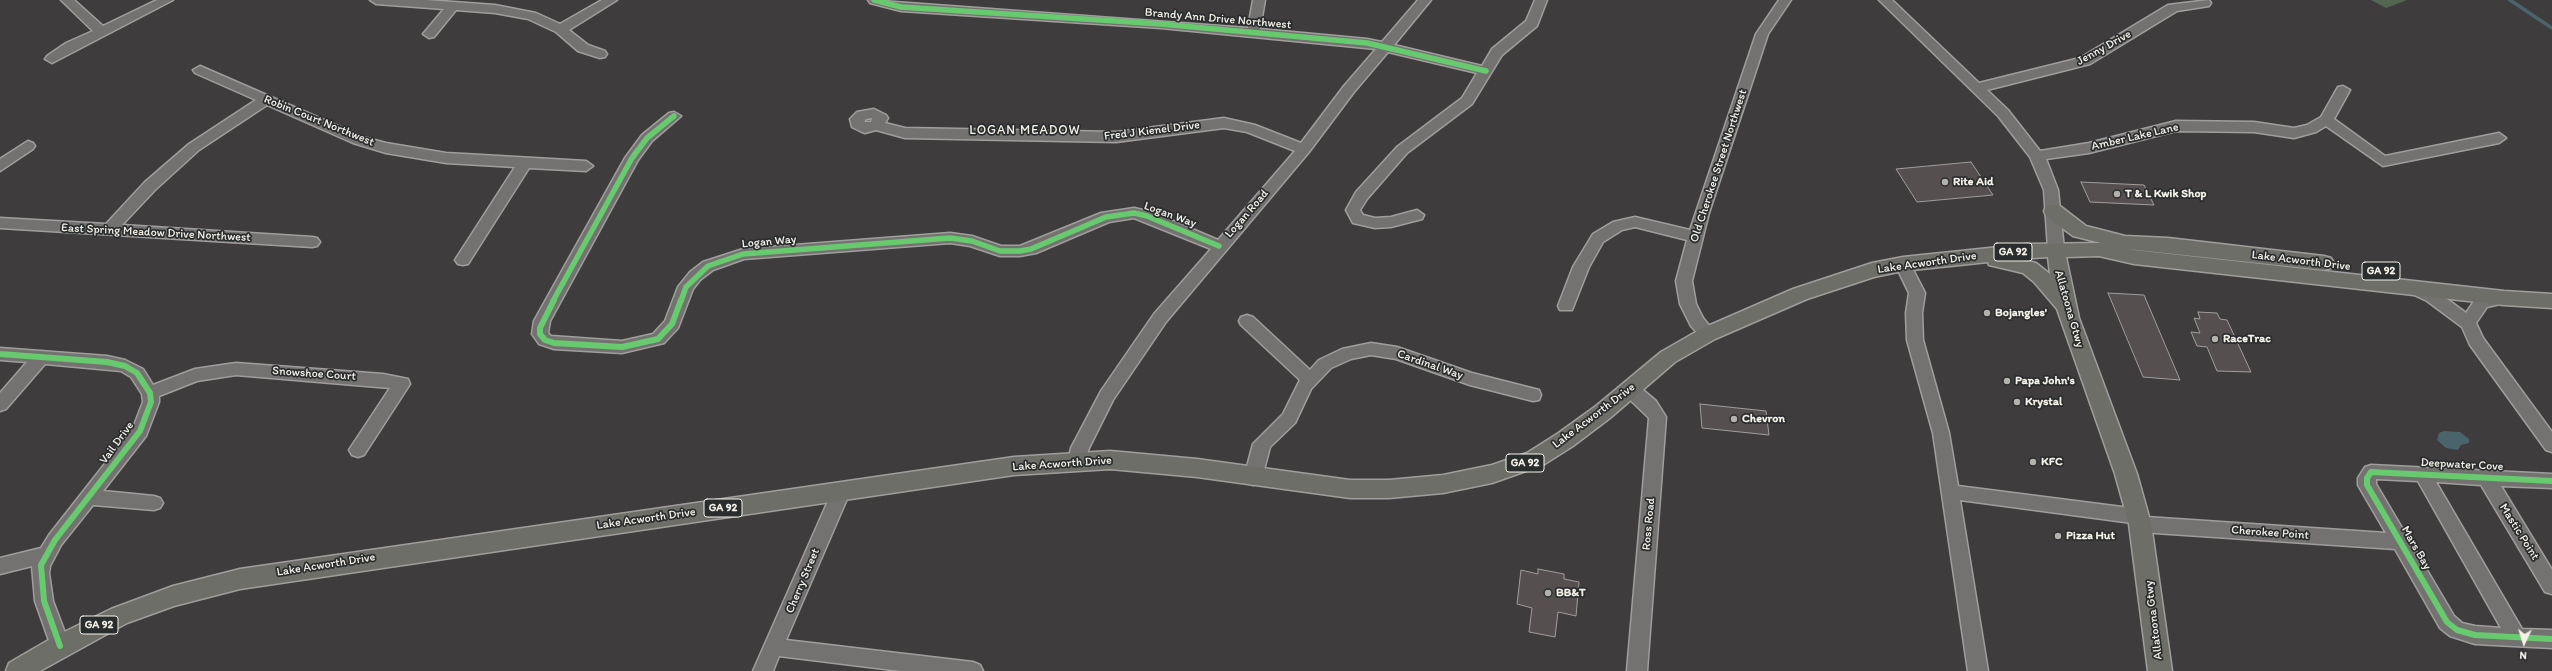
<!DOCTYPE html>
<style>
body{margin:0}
#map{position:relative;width:2552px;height:671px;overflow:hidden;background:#3e3c3c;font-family:Itim,sans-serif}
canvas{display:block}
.north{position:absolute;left:2504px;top:623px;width:40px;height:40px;-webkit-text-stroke:3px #2a2d2e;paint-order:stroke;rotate:184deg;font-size:11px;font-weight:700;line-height:16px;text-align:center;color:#f4f1e8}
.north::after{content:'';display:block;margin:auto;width:14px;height:18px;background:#f4f1e8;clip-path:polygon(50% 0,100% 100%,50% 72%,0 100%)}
</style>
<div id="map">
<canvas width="2552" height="671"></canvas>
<div class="north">N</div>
</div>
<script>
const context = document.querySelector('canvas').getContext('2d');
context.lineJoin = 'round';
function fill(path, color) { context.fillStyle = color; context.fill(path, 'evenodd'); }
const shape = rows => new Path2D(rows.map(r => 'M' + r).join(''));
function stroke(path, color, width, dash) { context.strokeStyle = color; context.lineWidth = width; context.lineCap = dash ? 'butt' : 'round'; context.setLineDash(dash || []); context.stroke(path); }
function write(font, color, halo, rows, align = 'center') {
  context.font = font + ' Itim,sans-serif'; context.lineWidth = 3.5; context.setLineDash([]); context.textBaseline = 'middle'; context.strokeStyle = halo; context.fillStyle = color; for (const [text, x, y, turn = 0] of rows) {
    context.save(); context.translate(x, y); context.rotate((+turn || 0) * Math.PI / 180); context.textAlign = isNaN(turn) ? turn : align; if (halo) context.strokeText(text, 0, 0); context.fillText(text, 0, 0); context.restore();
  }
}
const green = shape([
 [2371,0,2407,0,2386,8]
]);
const water = shape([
 [2444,431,2460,432,2469,439,2469,443,2461,445,2458,450,2446,448,2437,440,2439,433]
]);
const stream = shape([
 [2510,0,2552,28]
]);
const building = shape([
 [1971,162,1993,195,1917,202,1896,169,1971,162],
 [2081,182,2144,185,2154,205,2090,202,2081,182],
 [2108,293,2144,295,2180,380,2143,377,2108,293],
 [2198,312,2217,313,2220,319,2227,320,2251,372,2217,371,2207,347,2197,346,2191,332,2200,333,2194,318,2200,319,2198,312],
 [1700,404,1766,411,1769,435,1702,428,1700,404],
 [1538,569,1564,574,1564,579,1579,582,1576,616,1558,612,1555,637,1529,632,1532,608,1517,604,1521,570,1538,574,1538,569]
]);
const minor = shape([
 [61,0,74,0,103,26,157,0,173,0,52,63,45,59,47,56,66,43,93,31,61,0],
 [370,0,426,0,495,5,536,13,560,24,602,0,617,0,569,30,588,45,605,51,607,54,605,57,600,58,578,51,556,32,528,19,495,13,456,10,434,37,429,38,423,34,444,9,376,4,370,0],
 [868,0,1248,28,1253,0,1265,0,1260,29,1367,39,1382,42,1418,0,1431,0,1394,45,1482,66,1492,49,1526,21,1535,0,1547,0,1537,26,1502,55,1472,104,1407,153,1367,199,1360,210,1363,215,1375,218,1391,217,1417,210,1424,215,1422,219,1391,227,1375,228,1353,223,1346,210,1356,192,1397,147,1462,98,1477,73,1388,52,1354,92,1309,152,1166,322,1113,400,1089,448,1083,466,1077,468,1071,466,1068,461,1071,448,1101,391,1154,314,1211,249,1134,218,1109,222,1036,253,1020,256,1000,256,970,246,950,243,744,259,713,270,700,280,693,289,678,328,664,343,622,353,554,349,539,344,532,334,534,321,625,158,642,135,669,113,674,112,681,116,652,141,638,160,550,321,548,333,551,336,622,341,653,334,665,321,678,287,690,272,703,262,743,249,950,233,972,236,1001,246,1020,246,1101,213,1134,208,1152,212,1218,240,1295,151,1247,132,1224,128,1116,142,905,138,876,130,865,133,860,131,852,127,850,119,857,112,874,109,886,115,888,118,885,123,905,128,1116,132,1224,118,1255,125,1301,143,1344,86,1376,49,1161,28,901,11,870,3,868,0],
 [872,118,871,122,864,122,866,119,872,118],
 [1779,0,1791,0,1768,34,1709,213,1692,281,1696,304,1703,318,1716,334,1714,338,1702,338,1691,326,1680,304,1676,281,1687,240,1635,227,1622,230,1603,242,1589,267,1572,310,1560,310,1558,306,1573,267,1593,234,1613,222,1635,217,1690,230,1756,34,1779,0],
 [1879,0,1892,0,1979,83,2080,58,2168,5,2209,0,2211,3,2209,6,2177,11,2090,64,1987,90,2008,110,2040,151,2089,143,2176,121,2254,122,2294,128,2307,125,2321,117,2338,87,2343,86,2350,90,2334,119,2385,156,2499,133,2506,138,2499,143,2383,166,2326,126,2316,132,2294,138,2254,132,2176,131,2089,153,2046,159,2058,190,2064,249,2061,253,2056,254,2051,253,2048,249,2044,190,2030,157,1998,116,1879,0],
 [200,66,363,137,386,143,446,153,586,161,593,166,586,171,529,168,468,264,463,265,458,264,455,260,515,167,446,163,386,153,353,143,267,105,199,150,155,190,122,225,312,237,317,238,320,242,317,246,312,247,0,228,0,218,106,224,145,182,189,144,256,100,195,73,193,70,200,66],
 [28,141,33,143,35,146,33,149,0,171,0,159,28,141],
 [1903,258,1908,260,1925,293,1922,313,1923,340,1949,433,1958,486,2138,509,2144,511,2146,517,2386,533,2358,485,2358,478,2365,467,2371,465,2552,474,2552,488,2501,486,2552,570,2552,594,2545,592,2481,485,2436,482,2522,629,2552,630,2552,648,2475,644,2450,636,2440,628,2395,549,2140,532,2134,529,2132,523,1960,500,1988,671,1968,671,1933,433,1907,340,1906,313,1909,293,1895,264,1898,260,1903,258],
 [2376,479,2418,481,2501,628,2475,626,2462,623,2454,616,2376,484,2376,479],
 [2413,282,2439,293,2466,313,2476,298,2503,292,2509,294,2511,298,2509,302,2487,307,2476,323,2483,338,2552,432,2552,452,2546,450,2470,345,2462,327,2427,301,2408,292,2405,288,2408,284,2413,282],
 [1247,315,1253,317,1310,370,1319,360,1342,349,1371,343,1397,347,1472,373,1539,390,1541,395,1539,400,1533,401,1470,385,1396,359,1371,355,1351,359,1331,368,1311,389,1295,423,1270,447,1262,478,1259,483,1253,485,1247,483,1244,478,1253,444,1283,414,1300,380,1241,325,1239,321,1241,317,1247,315],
 [0,348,107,356,125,360,143,369,153,385,195,369,236,363,383,374,408,379,410,384,364,455,358,457,352,455,349,450,390,388,236,375,197,381,159,396,159,402,146,436,103,491,154,496,160,498,163,503,160,508,154,510,93,505,61,545,50,566,49,573,53,601,70,646,67,652,60,655,53,652,35,601,32,566,0,574,0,558,41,548,49,535,133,428,143,402,142,394,131,377,121,371,45,364,6,409,0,411,0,393,27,362,0,360,0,348],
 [1630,383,1636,384,1656,401,1666,417,1647,671,1627,671,1649,418,1624,394,1622,389,1624,384,1630,383],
 [841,485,847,487,850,492,786,640,973,662,980,665,983,671,901,671,779,656,773,671,753,671,832,492,835,487,841,485]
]);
const major = shape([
 [2053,205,2060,206,2086,226,2125,236,2168,238,2324,256,2331,258,2334,263,2331,268,2324,270,2128,249,2134,250,2504,291,2552,294,2552,308,2504,305,2134,264,2099,256,2066,257,2079,318,2137,474,2151,524,2172,671,2148,671,2129,524,2115,474,2057,309,2034,282,2023,273,1989,265,1988,262,1903,271,1874,277,1807,299,1715,339,1675,362,1610,418,1573,446,1543,465,1492,483,1443,493,1389,498,1350,498,1197,477,1110,469,1014,475,240,589,174,606,127,623,40,671,6,671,9,663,52,638,111,609,173,586,240,569,1014,457,1110,451,1197,459,1350,480,1389,480,1443,475,1492,465,1527,453,1557,434,1596,406,1661,352,1701,329,1793,289,1872,263,1903,257,2028,244,2101,243,2073,236,2046,216,2044,211,2046,206,2053,205],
 [2048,257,2050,274,2036,263,2019,259,2048,257]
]);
const cyclewayFar1 = shape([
 [874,0,901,7,1161,24,1367,43,1486,71],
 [553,301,632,158,647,138,674,116],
 [681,301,686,287,708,266,743,254,950,238,972,241,1000,251,1020,251,1031,249,1106,217,1134,213,1147,216,1219,246]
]);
const cycleway = shape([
 [554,300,540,328,540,334,545,340,554,343,622,347,658,339,672,324,681,300],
 [0,354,107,362,125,366,137,373,150,393,151,402,140,431,55,540,41,565,44,601,60,646],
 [2552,481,2371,472,2367,478,2367,485,2447,622,2457,630,2475,635,2552,639]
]);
const markers = [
 [1945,182,4,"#b4b2ac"],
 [2117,194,4,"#b4b2ac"],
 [1987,313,4,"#b4b2ac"],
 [2215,339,4,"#b4b2ac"],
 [2007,381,4,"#b4b2ac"],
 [2017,402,4,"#b4b2ac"],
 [1734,419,4,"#b4b2ac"],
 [2033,462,4,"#b4b2ac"],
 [2058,536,4,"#b4b2ac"],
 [1548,593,4,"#b4b2ac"]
];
const shields = [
 [2013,252,38],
 [2381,271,38],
 [1525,463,38],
 [723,508,38],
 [99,625,38]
];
const shieldNames = [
 ["GA 92",2013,252],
 ["GA 92",2381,271],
 ["GA 92",1525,463],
 ["GA 92",723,508],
 ["GA 92",99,625]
];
const streetNames = [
 ["Brandy Ann Drive Northwest",1218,19,5],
 ["Jenny Drive",2104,48,-29],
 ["Robin Court Northwest",319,121,22],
 ["Fred J Kienel Drive",1152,131,-7],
 ["Amber Lake Lane",2135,137,-13],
 ["Old Cherokee Street Northwest",1719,166,-72],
 ["Logan Road",1247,214,-49],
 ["Logan Way",1170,215,20],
 ["East Spring Meadow Drive Northwest",156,233,3],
 ["Logan Way",769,242,-5],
 ["Lake Acworth Drive",2301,261,7],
 ["Lake Acworth Drive",1927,263,-8],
 ["Allatoona Gtwy",2069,309,74],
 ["Cardinal Way",1430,365,19],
 ["Snowshoe Court",314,374,4],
 ["Lake Acworth Drive",1594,416,-37],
 ["Vail Drive",117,443,-54],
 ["Lake Acworth Drive",1062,464,-4],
 ["Deepwater Cove",2462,465,3],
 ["Lake Acworth Drive",646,519,-8],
 ["Ross Road",1649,524,-85],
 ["Mastic Point",2519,532,58],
 ["Cherokee Point",2270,533,4],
 ["Mars Bay",2416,548,60],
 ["Lake Acworth Drive",326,565,-9],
 ["Cherry Street",803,581,-67],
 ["Allatoona Gtwy",2154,620,-97]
];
const poiNames = [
 ["Rite Aid",1953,182],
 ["T & L Kwik Shop",2125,194],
 ["Bojangles'",1995,313],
 ["RaceTrac",2223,339],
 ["Papa John's",2015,381],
 ["Krystal",2025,402],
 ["Chevron",1742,419],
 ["KFC",2041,462],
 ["Pizza Hut",2066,536],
 ["BB&T",1556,593]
];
const neighbourhoodNames = [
 ["LOGAN MEADOW",1025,131]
];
fill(green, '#546652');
fill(water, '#4b646b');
stroke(stream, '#4b646b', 3.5);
fill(building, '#55504f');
stroke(building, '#a09e9d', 1);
stroke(minor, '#a09e9d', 3);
stroke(major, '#a09e9d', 3);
fill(minor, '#737270');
fill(major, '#6e6e68');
stroke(cyclewayFar1, '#67ca6e', 5.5);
stroke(cycleway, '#67ca6e', 6);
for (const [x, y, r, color] of markers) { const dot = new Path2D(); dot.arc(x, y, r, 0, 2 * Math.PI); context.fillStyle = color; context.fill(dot); stroke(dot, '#2a2d2e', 1.5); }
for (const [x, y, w] of shields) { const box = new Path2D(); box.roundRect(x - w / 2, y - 9, w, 18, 3); context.fillStyle = '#2a2d2e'; context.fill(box); stroke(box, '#f4f1e8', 1); }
write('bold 11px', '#f4f1e8', null, shieldNames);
write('12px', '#f4f1e8', '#2a2d2e', streetNames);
write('bold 12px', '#f4f1e8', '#2a2d2e', poiNames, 'left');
context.letterSpacing = '1px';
write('13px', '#f4f1e8', '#2a2d2e', neighbourhoodNames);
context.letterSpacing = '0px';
</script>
